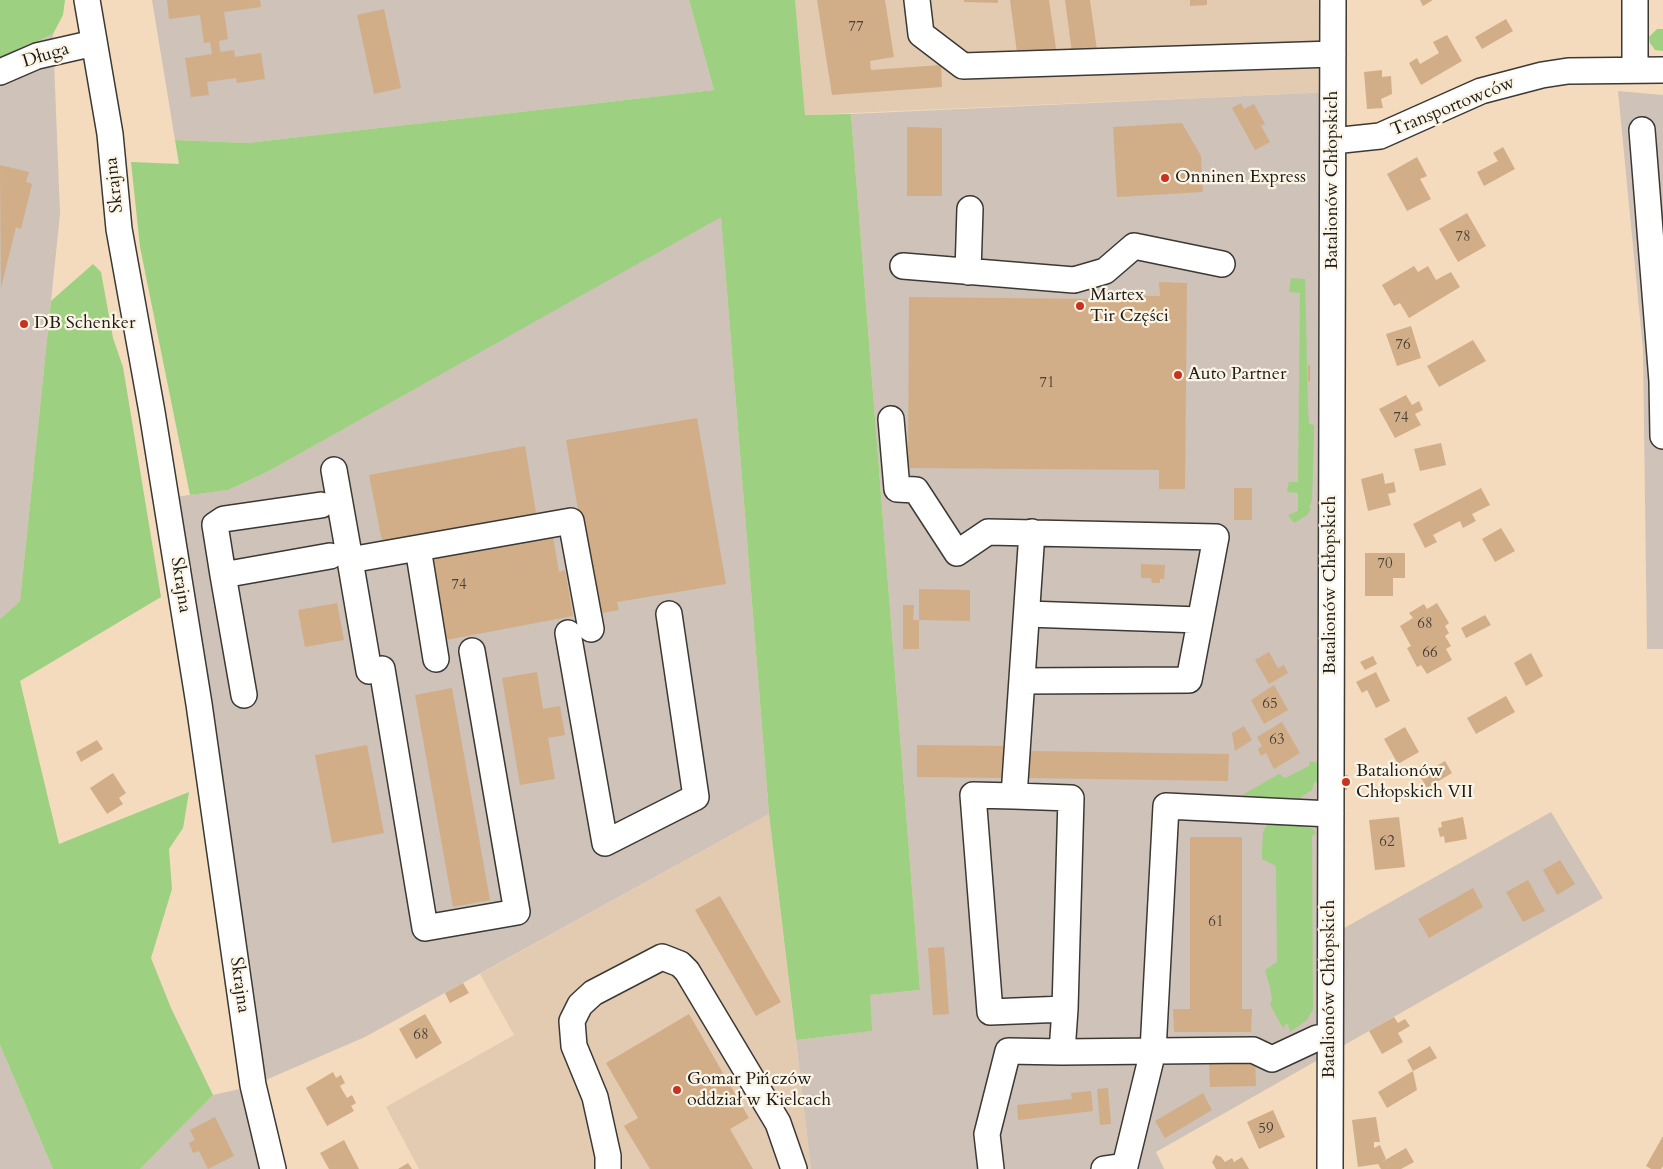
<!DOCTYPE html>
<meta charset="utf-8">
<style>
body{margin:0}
canvas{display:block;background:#f4dbbd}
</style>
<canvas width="1663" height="1169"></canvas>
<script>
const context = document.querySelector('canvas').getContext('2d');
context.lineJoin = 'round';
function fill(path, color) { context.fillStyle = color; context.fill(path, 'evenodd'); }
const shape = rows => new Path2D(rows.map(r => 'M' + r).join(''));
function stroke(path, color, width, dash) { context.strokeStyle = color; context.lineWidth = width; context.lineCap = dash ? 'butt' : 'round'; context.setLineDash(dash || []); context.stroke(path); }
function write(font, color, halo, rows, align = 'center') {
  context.font = font + ' Cardo,serif'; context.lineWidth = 4.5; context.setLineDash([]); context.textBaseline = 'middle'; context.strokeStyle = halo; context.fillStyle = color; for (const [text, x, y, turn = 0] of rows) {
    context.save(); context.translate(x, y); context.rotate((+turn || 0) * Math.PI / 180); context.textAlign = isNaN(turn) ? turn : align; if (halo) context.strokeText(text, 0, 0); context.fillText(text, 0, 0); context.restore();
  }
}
const built = shape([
 [795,0,1333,0,1333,92,805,115],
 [769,814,811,1169,419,1169,386,1107,514,1035,480,974]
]);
const industrial = shape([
 [152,0,689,0,714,90,247,143,175,140],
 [53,34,60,214,20,601,0,619,0,59],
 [1618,91,1663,95,1663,649,1647,649,1643,350],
 [1333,92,1330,936,1551,812,1603,898,1156,1152,1164,1169,811,1169,796,1040,871,1031,869,995,920,990,851,114],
 [721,216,769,814,365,1037,254,1085,273,1169,140,1169,213,1095,253,1086,166,498,228,490,267,472],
 [0,1045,53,1169,0,1169]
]);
const green = shape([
 [0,0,65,0,63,15,53,34,0,59],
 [689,0,795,0,805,115,851,114,920,990,870,995,872,1031,796,1040,769,814,721,217,267,472,228,490,190,495,140,247,131,162,179,164,175,140,247,143,714,90],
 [1657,29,1663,29,1663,51,1655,50,1650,43,1649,37],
 [93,264,101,272,113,338,123,367,161,597,20,681,59,844,189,792,183,828,169,849,172,889,151,958,171,1008,213,1095,140,1169,53,1169,0,1045,0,619,20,601,51,301],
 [1291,278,1305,279,1308,409,1309,424,1314,425,1314,436,1312,500,1309,508,1311,509,1307,515,1294,523,1288,515,1298,511,1298,493,1287,492,1289,482,1298,482,1300,293,1289,292],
 [1309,762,1316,762,1320,771,1318,783,1314,782,1312,790,1295,801,1243,803,1239,797,1279,774,1285,778,1309,766],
 [1294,821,1313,829,1316,833,1312,836,1313,1009,1307,1020,1290,1032,1288,1024,1284,1025,1285,1029,1281,1025,1270,1004,1272,1000,1270,987,1265,970,1277,962,1276,866,1262,859,1262,850,1263,832,1268,822]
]);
const building = shape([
 [167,0,260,0,261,7,224,12,228,39,219,41,220,52,234,50,235,57,261,53,265,79,237,83,236,78,207,82,209,95,191,97,185,58,212,54,210,42,204,43,200,15,169,19],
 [817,0,885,0,894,57,870,61,871,70,941,65,942,87,832,95],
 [964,0,998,0,998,3,964,2],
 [1010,0,1049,0,1057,55,1018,60],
 [1065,0,1090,0,1097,50,1072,53],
 [1190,0,1207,0,1207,5,1190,6],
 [1420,0,1433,0,1423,6],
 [384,9,401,88,374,94,357,15],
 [1506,19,1513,31,1482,49,1475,37],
 [1447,35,1462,61,1421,85,1409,63,1417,58,1420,64,1439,53,1433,42],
 [1382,70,1382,77,1391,76,1392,94,1381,99,1383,108,1367,109,1364,72],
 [1241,103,1244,109,1254,104,1265,124,1261,126,1270,142,1255,150,1232,108],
 [1182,123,1201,156,1203,192,1117,197,1113,127],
 [907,127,942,128,942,196,907,196],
 [1503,147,1515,169,1484,186,1477,172,1498,161,1493,153],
 [1417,157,1427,176,1420,179,1431,199,1407,211,1387,174],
 [0,165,29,172,26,182,32,184,21,229,16,227,1,288],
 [1467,213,1486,246,1458,262,1439,229],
 [1414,266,1418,272,1428,266,1436,280,1451,272,1460,287,1409,318,1400,303,1394,306,1382,285],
 [1159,282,1187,283,1185,489,1159,489,1159,470,908,468,909,297,1103,299,1103,295,1160,296],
 [1411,326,1421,358,1397,366,1386,334],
 [1473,340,1486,361,1439,387,1427,366],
 [1308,365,1310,365,1310,381,1308,381],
 [1406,395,1412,405,1419,401,1423,410,1415,414,1421,425,1395,438,1379,409],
 [697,418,726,584,617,602,619,610,596,614,566,440],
 [1441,443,1446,465,1420,471,1414,449],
 [525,446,536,513,382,541,369,475],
 [1383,473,1385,484,1394,482,1396,492,1388,494,1391,505,1368,511,1361,479],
 [1234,488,1252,488,1252,520,1234,520],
 [1481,488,1490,505,1472,514,1476,521,1463,528,1460,521,1433,535,1437,542,1425,548,1413,524],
 [1501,528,1515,551,1495,562,1482,539],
 [552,531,559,572,565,570,573,616,446,640,430,554],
 [1365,553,1405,553,1405,578,1393,578,1393,596,1365,596],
 [1141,564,1165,565,1164,579,1160,579,1160,583,1152,583,1151,578,1141,578],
 [919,589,970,590,970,621,919,620,919,649,903,649,903,605,914,605,913,620,919,620],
 [337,603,344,640,305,647,298,610],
 [1437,603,1449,623,1445,626,1449,633,1445,636,1451,646,1446,649,1452,660,1427,674,1421,665,1417,667,1407,648,1411,646,1400,626,1413,618,1409,613,1424,604,1427,609],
 [1485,615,1491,625,1466,638,1461,628],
 [1269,652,1278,668,1284,665,1288,673,1269,684,1255,660],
 [1531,653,1543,676,1526,686,1514,663],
 [1373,656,1377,664,1365,670,1360,662],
 [537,672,543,709,560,706,565,735,548,738,555,779,520,785,502,678],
 [1376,672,1390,701,1376,708,1367,690,1362,693,1356,682],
 [1274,685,1288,710,1264,724,1251,700],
 [452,688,490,900,453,907,415,695],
 [1506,696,1515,712,1476,734,1467,718],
 [1282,722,1300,753,1274,769,1266,753,1261,756,1258,749,1262,746,1257,737],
 [1244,726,1252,740,1235,751,1232,733],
 [1405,727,1419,752,1398,764,1384,739],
 [97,740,103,749,81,762,76,752],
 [367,745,384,833,332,843,315,755],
 [917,745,1004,746,1004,778,917,777],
 [1029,751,1229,754,1228,781,1029,778],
 [1445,761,1452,773,1427,788,1420,776],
 [113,773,126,793,119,798,123,804,107,814,90,788],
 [1345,775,1348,775,1347,790,1345,790],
 [1399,817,1405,867,1375,870,1369,820],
 [1463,817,1467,839,1445,843,1444,836,1440,837,1438,828,1442,827,1441,822],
 [1190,837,1242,837,1242,1009,1252,1009,1251,1032,1174,1032,1173,1009,1190,1009],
 [1560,860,1575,884,1557,895,1543,870],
 [1528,880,1545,911,1523,922,1506,892],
 [1473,888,1483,907,1429,938,1418,919],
 [720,896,781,1002,756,1016,695,910],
 [944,947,949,1014,933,1015,928,948],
 [463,983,469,993,450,1003,445,993],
 [425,1014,442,1043,416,1059,399,1029],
 [689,1014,749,1118,730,1129,753,1169,650,1169,624,1126,638,1118,606,1063],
 [1394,1017,1398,1023,1405,1019,1410,1026,1398,1033,1403,1042,1382,1054,1369,1031],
 [1430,1046,1437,1058,1413,1071,1417,1090,1387,1108,1378,1092,1413,1071,1407,1060],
 [1255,1056,1256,1086,1210,1087,1209,1060],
 [333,1072,336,1078,341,1075,345,1083,340,1086,347,1098,352,1095,356,1103,351,1106,354,1111,327,1126,306,1088],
 [1108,1088,1111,1124,1100,1125,1097,1089],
 [1091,1091,1093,1111,1018,1120,1017,1105,1072,1099,1071,1093],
 [1203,1093,1212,1110,1165,1138,1155,1121],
 [1273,1110,1285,1137,1259,1149,1247,1122],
 [215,1117,234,1156,208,1169,199,1151,193,1153,189,1143,195,1140,190,1130],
 [1376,1117,1380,1142,1374,1142,1374,1148,1380,1145,1386,1159,1380,1163,1406,1148,1414,1162,1401,1169,1381,1169,1378,1164,1358,1167,1352,1120],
 [1663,1136,1663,1166,1661,1169,1651,1169,1646,1166],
 [344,1140,359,1169,329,1169,320,1153],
 [1216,1155,1221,1157,1225,1162,1232,1158,1234,1162,1242,1157,1249,1169,1216,1169,1212,1162],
 [408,1163,412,1169,398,1169]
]);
const minor = shape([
 [87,0,110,134,119,229,152,412,199,704,253,1085,273,1169],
 [917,0,921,34,963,66,1333,54],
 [1635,70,1635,0],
 [0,72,37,56,94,43],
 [1642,130,1662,381,1663,436],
 [1333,141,1380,136,1481,91,1542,75,1568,71,1663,70],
 [903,266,1074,280,1105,271,1134,246,1222,264],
 [968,272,970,209],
 [891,419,897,489,916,490,957,553,988,532,1216,537,1189,680,1022,681],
 [334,470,350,560,571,521,591,629],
 [418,548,436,659],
 [350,560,369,671],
 [223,575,215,525,224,519,321,505],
 [1027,614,1200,620],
 [568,633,605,843,696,797,669,614],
 [382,669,425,928,517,912,472,651],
 [244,695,223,575,330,556],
 [1014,796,973,795,990,1012,1065,1009,1071,798,1014,796,1032,532],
 [1065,1009,1062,1052,1253,1050,1272,1059,1317,1038,1330,1036],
 [608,1169,608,1156,595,1097,574,1046,572,1021,580,1005,593,993,662,957,680,964,687,971,778,1123,794,1169],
 [991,1169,987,1134,1008,1051,1062,1052],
 [1104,1169,1125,1166,1153,1051,1166,806,1331,814],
 [1330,1169,1333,0]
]);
const markers = [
 [1165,178,5,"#c8321e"],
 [1080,306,5,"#c8321e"],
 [24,324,5,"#c8321e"],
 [1178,375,5,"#c8321e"],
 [1346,782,5,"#c8321e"],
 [677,1090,5,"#c8321e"]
];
const numberNames = [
 ["77",856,28],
 ["78",1463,238],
 ["76",1403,346],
 ["71",1047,384],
 ["74",1401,419],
 ["70",1385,565],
 ["74",459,586],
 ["68",1425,625],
 ["66",1430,654],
 ["65",1270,705],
 ["63",1277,741],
 ["62",1387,843],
 ["61",1216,923],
 ["68",421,1036],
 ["59",1266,1130]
];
const streetNames = [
 ["Długa",46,56,-17],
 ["Transportowców",1453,107,-22],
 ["Batalionów Chłopskich",1333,180,-90],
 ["Skrajna",115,185,-96],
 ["Skrajna",180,585,81],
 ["Batalionów Chłopskich",1331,585,-90],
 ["Skrajna",239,985,82],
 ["Batalionów Chłopskich",1330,989,-90]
];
const poiNames = [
 ["Onninen Express",1175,178],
 ["Martex",1090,296],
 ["Tir Części",1090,317],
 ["DB Schenker",34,324],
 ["Auto Partner",1188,375],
 ["Batalionów",1356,772],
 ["Chłopskich VII",1356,793],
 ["Gomar Pińczów",687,1080],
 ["oddział w Kielcach",687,1101]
];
fill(built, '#e3cbb2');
fill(industrial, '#cec2b9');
fill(green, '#9dd081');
fill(building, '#d1ae88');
stroke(minor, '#3c3934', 28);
stroke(minor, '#fff', 25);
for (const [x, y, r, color] of markers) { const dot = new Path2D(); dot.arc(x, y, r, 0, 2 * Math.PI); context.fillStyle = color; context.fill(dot); stroke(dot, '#fcf5e5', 2); }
write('15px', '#494037', null, numberNames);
write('18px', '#1c1c1c', '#fcf5e5', streetNames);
write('18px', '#1c1c1c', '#fcf5e5', poiNames, 'left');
</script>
